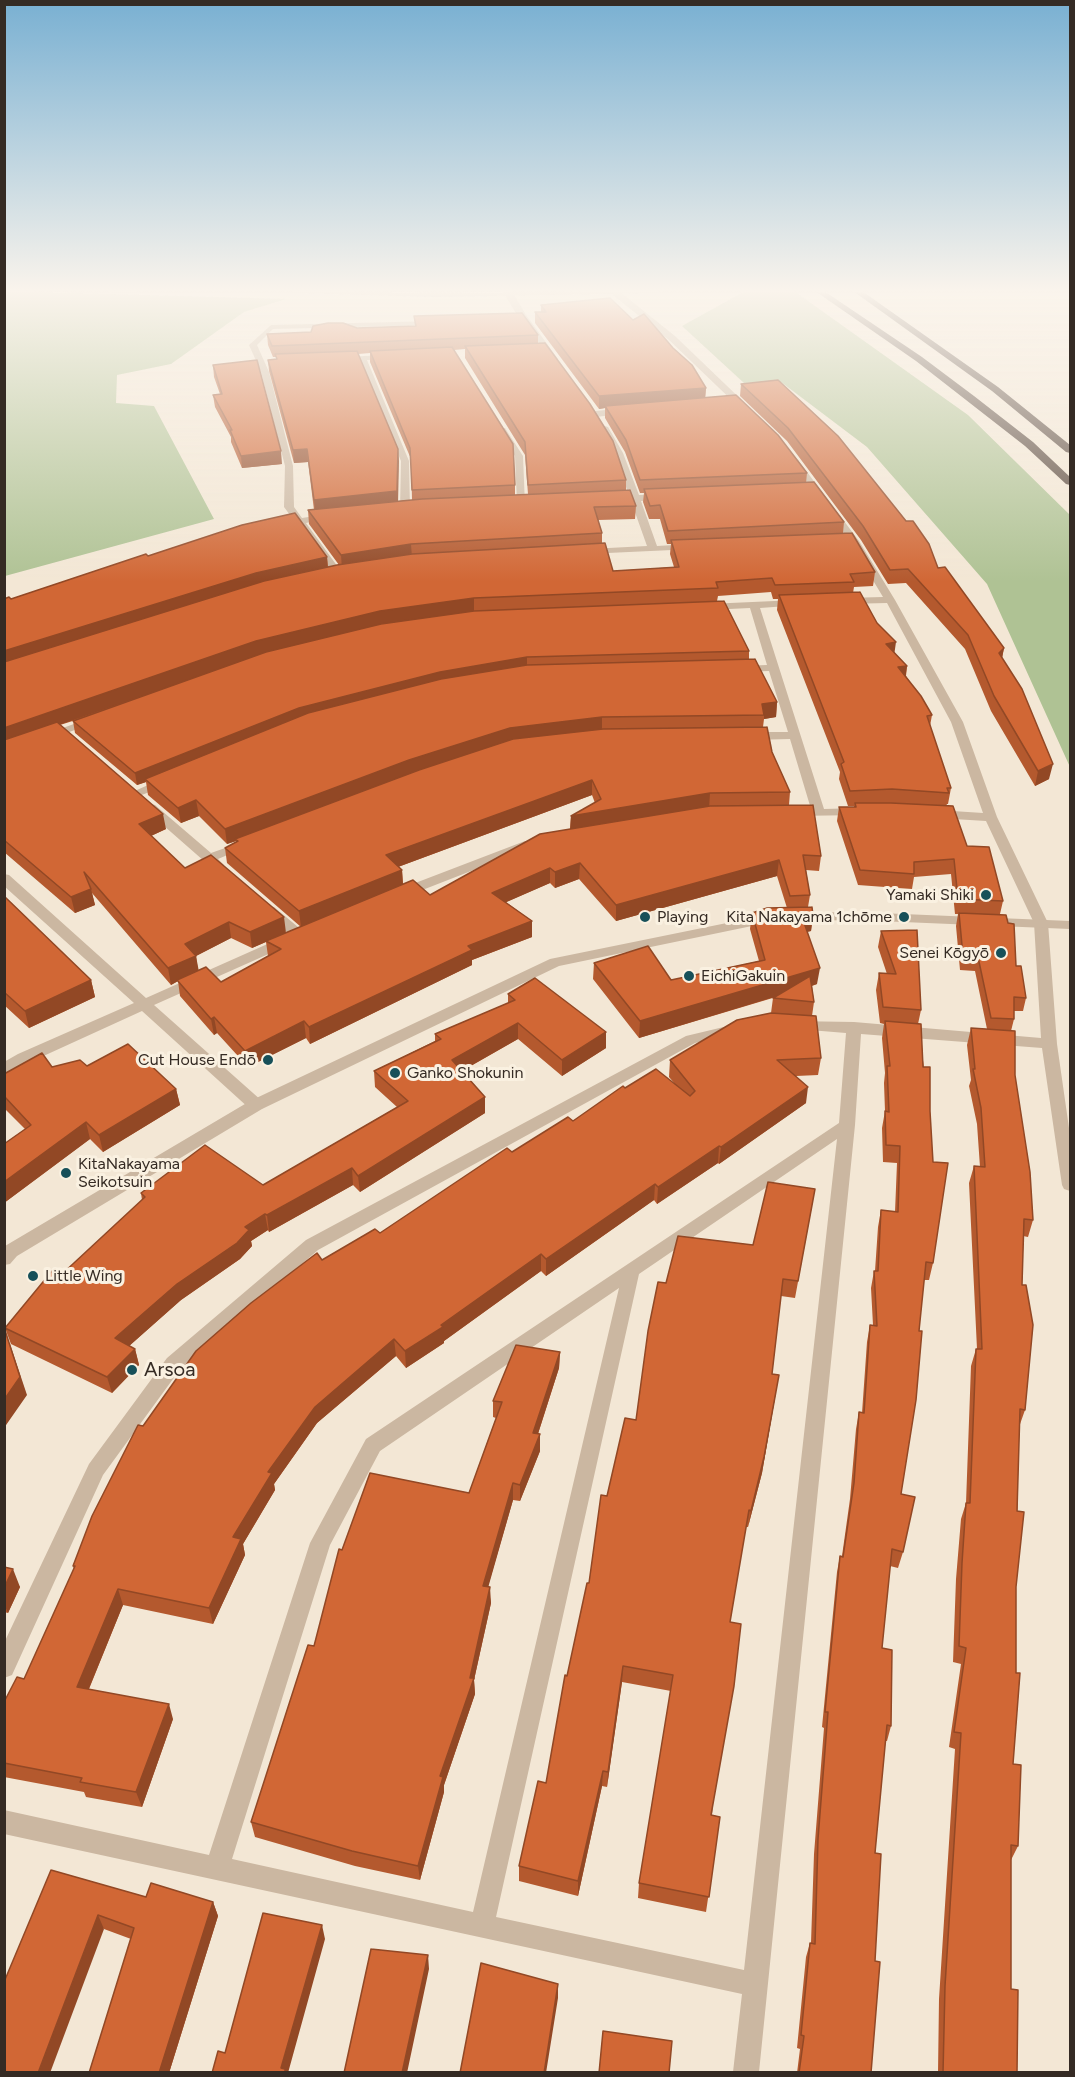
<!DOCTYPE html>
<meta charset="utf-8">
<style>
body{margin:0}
#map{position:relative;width:1075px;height:2077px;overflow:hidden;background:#f3e7d5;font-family:Figtree,sans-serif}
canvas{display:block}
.frame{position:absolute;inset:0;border:6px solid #352b24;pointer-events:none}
</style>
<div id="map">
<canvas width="1075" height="2077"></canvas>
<div class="frame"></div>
</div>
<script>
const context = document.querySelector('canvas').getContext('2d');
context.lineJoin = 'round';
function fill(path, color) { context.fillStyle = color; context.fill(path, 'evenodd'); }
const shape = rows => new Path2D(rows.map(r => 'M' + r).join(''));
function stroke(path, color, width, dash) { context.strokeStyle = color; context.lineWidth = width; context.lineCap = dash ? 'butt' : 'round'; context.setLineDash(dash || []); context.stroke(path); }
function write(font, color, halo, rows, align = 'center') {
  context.font = font + ' Figtree,sans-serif'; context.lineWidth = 6; context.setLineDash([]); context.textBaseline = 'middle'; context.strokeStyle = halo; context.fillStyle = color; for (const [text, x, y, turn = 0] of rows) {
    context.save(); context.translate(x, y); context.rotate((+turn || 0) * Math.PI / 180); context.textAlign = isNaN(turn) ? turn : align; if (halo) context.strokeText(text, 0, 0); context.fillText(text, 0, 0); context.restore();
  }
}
const green = shape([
 [5,291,286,299,244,312,171,364,117,375,116,403,154,406,214,519,5,576],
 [745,291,794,291,968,415,1070,515,1070,767,987,584,867,447,781,382,744,383,682,326]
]);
const minor = shape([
 [108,291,136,291,132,293,112,293,108,291],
 [613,291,619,291,675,336,749,407,749,411,743,411,669,340,613,295,613,291],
 [518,312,524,312,558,359,557,361,551,361,518,312],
 [438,321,439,323,435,325,273,329,257,345,269,372,293,466,294,507,302,518,328,514,333,517,306,523,343,574,334,576,297,524,281,527,276,524,293,519,284,507,285,466,261,372,249,345,271,325,438,321],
 [390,355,394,357,393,359,367,360,409,461,410,509,405,512,400,509,401,461,359,361,339,361,335,359,339,357,390,355],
 [625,408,628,409,628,413,596,417,592,414,596,411,625,408],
 [605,426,608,427,623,453,639,495,664,494,669,497,664,500,641,501,657,546,691,544,694,545,694,549,586,554,584,552,589,549,647,546,631,501,613,502,608,499,613,496,629,496,615,453,601,429,605,426],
 [499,428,505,428,523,456,525,505,517,503,515,456,498,430,499,428],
 [795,459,798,460,859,541,895,600,963,722,997,817,1048,923,1057,1044,1070,1135,1070,1191,1064,1189,1062,1185,1042,1048,861,1034,855,1125,759,2072,733,2072,742,1994,4,1834,4,1810,209,1855,310,1543,366,1439,839,1123,846,1033,797,1029,792,1027,790,1024,792,1021,854,1022,1041,1038,1034,923,986,821,937,818,931,814,937,810,983,813,951,722,887,603,845,604,840,601,845,598,883,597,850,542,791,462,795,459],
 [837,1139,744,1970,496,1917,639,1274,837,1139],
 [619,1288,473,1912,232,1859,330,1545,380,1451,619,1288],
 [797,600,801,601,801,605,760,608,824,809,859,808,863,809,865,812,863,815,792,816,790,813,792,810,811,809,790,739,750,740,744,736,750,732,788,732,769,671,740,672,734,669,740,666,767,665,750,608,708,610,703,607,708,604,797,600],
 [93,717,97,718,97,722,47,740,41,736,93,717],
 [166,777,172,781,170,784,134,798,128,794,166,777],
 [151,804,155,805,211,853,245,841,251,845,218,859,224,865,222,868,212,868,147,811,145,808,151,804],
 [525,841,530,842,531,845,530,848,407,896,402,897,395,893,397,890,525,841],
 [4,874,9,875,146,998,281,938,291,938,293,941,291,944,154,1005,262,1101,264,1105,262,1109,250,1109,142,1011,4,1074,4,1062,18,1054,134,1003,4,886,4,874],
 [269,906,274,907,304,932,306,935,304,938,294,938,264,913,262,910,264,907,269,906],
 [732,1025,739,1030,737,1033,695,1043,318,1250,181,1368,103,1475,12,1675,4,1678,4,1643,89,1464,167,1358,306,1240,686,1036,732,1025]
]);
const tertiary = shape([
 [295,291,435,293,660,291,656,293,435,297,298,293,295,291],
 [855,912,1070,921,1070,929,855,920,795,921,788,917,795,913,855,912],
 [771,914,776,915,778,918,776,921,559,966,262,1109,17,1256,10,1264,4,1265,5,1246,250,1101,550,959,771,914]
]);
const motorway = shape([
 [815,291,824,291,922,357,974,396,1033,442,1070,477,1070,485,1066,484,1025,446,916,361,815,291],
 [853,291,862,291,998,387,1070,445,1070,453,1066,452,992,391,853,291]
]);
const minorBridge = shape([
 [507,291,521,314]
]);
const wall = shape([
 [541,305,633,320,706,388,705,398,807,473,806,483,844,522,843,533,875,572,873,586,854,587,853,593,894,652,907,666,906,676,932,715,930,726,951,788,948,804,947,804,946,806,967,846,1003,901,1000,914,1026,998,1023,1011,1014,1011,1014,1019,1011,1031,1015,1075,1033,1220,1028,1237,1023,1236,1022,1285,1025,1410,1019,1427,1016,1587,1013,1764,1018,1846,1011,1860,1011,1989,1017,2073,938,2073,939,1999,955,1749,949,1747,961,1664,953,1662,956,1579,961,1519,966,1503,971,1366,976,1349,977,1349,969,1183,974,1166,980,1167,977,1124,969,1086,971,1080,967,1045,971,1028,987,1029,975,971,960,970,956,926,958,914,955,914,951,874,914,877,912,889,858,885,837,821,839,807,854,807,854,806,848,806,839,779,840,772,777,610,778,599,773,599,771,592,718,596,717,601,749,651,749,659,777,702,776,717,764,719,763,727,772,752,790,792,789,805,821,856,819,871,806,870,810,895,808,907,813,915,811,931,807,932,817,984,812,986,814,1002,812,1016,821,1058,818,1075,796,1076,806,1103,719,1164,718,1163,657,1204,654,1200,546,1276,541,1271,444,1341,444,1343,406,1368,396,1356,317,1423,274,1484,275,1490,243,1544,245,1555,213,1624,123,1605,89,1689,173,1719,142,1807,86,1797,84,1792,4,1777,4,1702,24,1679,74,1569,73,1566,143,1426,322,1260,380,1233,512,1152,573,1121,625,1088,675,1084,669,1077,670,1060,771,1013,773,998,776,997,639,1038,593,979,594,963,671,980,759,961,750,929,752,913,787,908,777,876,616,921,579,879,555,888,550,883,506,902,532,921,532,937,472,960,472,965,310,1044,306,1038,248,1067,217,1033,214,1035,180,996,178,981,171,985,92,893,95,905,75,913,4,852,4,599,11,599,148,556,327,557,328,567,339,565,309,524,308,510,314,510,308,462,294,463,269,371,268,360,276,359,276,357,273,357,268,345,267,334,311,332,357,328,415,326,414,316,538,335,538,343,626,480,626,490,636,506,635,519,598,520,602,533,602,543,613,571,674,567,670,554,671,544,667,544,660,519,649,519,643,502,644,493,640,493,625,452,605,418,605,408,599,409,535,323,535,312,541,312],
 [465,349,465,358,525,455,528,494,515,495,515,485,454,350],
 [370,353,370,362,411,459,412,500,398,501,398,449,358,354],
 [79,719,73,721,75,733,137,785,146,782,148,795,181,823,199,816,227,844,236,841,236,842,225,848,227,863,301,927,286,933,185,868,151,836,166,829,60,725],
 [592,795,595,803,571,816,570,829,430,895,403,884,402,870,398,867],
 [231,938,252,948,266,942,268,956,221,982,198,971,196,956],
 [213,365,282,464,242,468,231,442,231,437,215,407,213,395,220,394,214,377],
 [741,384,938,568,1004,648,1002,658,1049,779,1035,786,991,711,965,649,906,583,888,584,861,540,787,441,740,396],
 [4,896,91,980,95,997,29,1028,4,1005],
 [881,931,921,1010,918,1024,930,1111,933,1263,929,1280,924,1280,901,1494,903,1552,898,1568,890,1566,882,1648,891,1726,887,1741,885,1741,875,1853,875,1961,871,2073,797,2073,800,2049,797,2048,806,1957,810,1943,811,1943,814,1854,824,1728,822,1727,837,1572,840,1556,842,1556,850,1499,856,1429,859,1412,862,1413,867,1342,870,1325,873,1325,871,1288,874,1271,875,1271,878,1227,881,1210,895,1212,897,1163,883,1162,882,1128,885,1111,884,1083,885,1073,882,1038,884,1024,880,1023,876,990,879,973,887,974,878,947],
 [508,994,606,1032,606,1048,562,1076,518,1039,462,1071,485,1097,485,1113,360,1192,353,1185,269,1232,268,1230,251,1241,252,1246,240,1259,181,1300,129,1346,135,1349,139,1365,112,1393,11,1344,5,1328,142,1200,141,1193,263,1185,397,1107,375,1087,374,1071,435,1041,435,1034,508,1003],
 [87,1066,176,1089,180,1105,103,1152,90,1139,4,1203,4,1144,25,1129,4,1108,4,1074,52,1067],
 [812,1206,795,1298,781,1296,772,1374,776,1392,762,1473,748,1527,746,1527,730,1622,712,1815,720,1817,706,1912,638,1898,639,1883,671,1691,622,1682,607,1787,602,1786,578,1896,519,1881,519,1866,546,1783,567,1676,589,1583,607,1496,636,1420,666,1283,753,1245],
 [560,1352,559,1368,538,1434,540,1434,540,1451,520,1501,513,1500,488,1586,491,1603,474,1680,475,1694,444,1785,444,1792,420,1880,355,1866,255,1837,251,1822,314,1646,342,1550,469,1493,496,1418,493,1417,493,1401],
 [4,1567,20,1587,8,1613,4,1612],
 [51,1870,146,1897,213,1902,218,1916,169,2073,89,2073,131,1939,104,1929]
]);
const shadedWall = shape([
 [706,388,705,400,605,406,605,408,599,409,599,396],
 [307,449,308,462,294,463,293,450],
 [398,449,399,461,398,504,315,513,314,500],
 [281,451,282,464,242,468,241,456],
 [411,544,412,558,342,569,341,555],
 [327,557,328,571,4,666,4,651,256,573],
 [474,598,474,612,258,656,4,744,4,728,256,641,380,611],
 [896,642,894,656,886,644],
 [1004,648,1001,663,999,653],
 [527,657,527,669,145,779,146,782,137,785,135,773,299,708,440,672],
 [907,666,905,680,898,667],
 [777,702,776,717,764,719,764,715,762,704],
 [602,717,602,732,235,839,236,841,227,844,225,829,409,760,510,728],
 [1053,764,1049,779,1035,786,1038,771],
 [592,780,592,795,387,871,386,855],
 [710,793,709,809,570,832,571,816],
 [196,800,199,816,181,823,178,808],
 [163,814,166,829,142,840,139,824],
 [779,860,777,876,616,921,616,905],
 [580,863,579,879,555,888,555,872],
 [550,868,550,883,493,908,492,893],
 [402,870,403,886,301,927,299,911],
 [91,889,95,905,75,913,71,897],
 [813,915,811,931,800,933,802,917],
 [284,917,286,933,252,948,250,932],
 [532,921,532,937,472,960,472,965,310,1044,309,1027,468,946],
 [229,922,231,938,196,956,199,972,177,980,178,981,171,985,168,968,185,944],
 [820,968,817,984,639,1038,640,1021],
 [91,980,95,997,29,1028,25,1011],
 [214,1017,217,1033,214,1035,211,1019],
 [304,1021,306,1038,248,1067,245,1051],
 [518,1023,518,1039,453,1076,452,1060],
 [606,1032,606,1048,562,1076,562,1060],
 [808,1087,806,1103,719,1164,721,1147],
 [176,1089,180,1105,103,1152,99,1135],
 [485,1097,485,1113,360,1192,358,1176],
 [86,1122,90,1139,4,1203,4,1182],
 [719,1146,718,1163,657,1204,658,1187],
 [352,1168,353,1185,269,1232,267,1215],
 [655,1184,654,1200,546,1276,546,1259],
 [265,1214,268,1230,251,1241,252,1246,240,1259,181,1300,119,1355,115,1338,177,1284,245,1227],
 [541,1254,541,1271,444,1341,444,1343,406,1368,405,1351],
 [394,1339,396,1356,317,1423,274,1484,275,1490,243,1544,245,1555,213,1624,209,1608,233,1537,268,1472,315,1407],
 [10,1344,27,1395,4,1428,4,1400],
 [135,1349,139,1365,112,1393,107,1377],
 [560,1352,559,1368,533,1449,533,1433],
 [776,1392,762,1473,748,1527,751,1511],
 [540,1434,540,1451,520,1501,520,1485],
 [513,1483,513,1500,484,1602,483,1586],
 [13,1569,20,1587,8,1613,4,1604,4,1588],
 [490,1587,491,1603,474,1680,475,1694,444,1785,444,1792,420,1880,418,1866,440,1776,470,1678],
 [118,1589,123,1605,83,1703,77,1687],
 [623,1666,622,1682,607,1787,608,1772],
 [169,1704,173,1719,142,1807,136,1792],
 [603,1771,602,1786,578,1896,578,1881],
 [213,1902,218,1916,169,2073,159,2073],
 [98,1915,104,1929,50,2073,38,2073],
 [322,1925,325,1939,288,2073,283,2073,281,2068],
 [428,1955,429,1969,407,2073,402,2073],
 [558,1984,558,1998,546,2073,544,2073]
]);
const building = shape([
 [610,298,633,320,644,314,673,348,692,365,706,388,599,396,535,312,546,312,541,305,610,298],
 [522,313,538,335,272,346,267,334,311,332,313,326,328,323,343,323,357,328,416,326,414,316,522,313],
 [545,343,590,404,613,441,626,480,528,485,525,442,465,346,545,343],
 [452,347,513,444,515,485,412,490,410,448,370,351,452,347],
 [357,351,398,449,397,491,314,500,307,449,293,450,268,360,277,359,275,354,357,351],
 [257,360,281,451,241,456,230,430,232,430,213,395,222,394,213,365,257,360],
 [778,380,838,436,906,521,913,521,929,544,938,568,945,567,1004,648,999,653,1022,689,1053,764,1038,771,994,696,968,635,908,569,890,570,863,526,788,428,741,384,778,380],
 [736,395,778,435,807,473,640,480,626,440,605,406,736,395],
 [814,482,844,522,668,531,660,505,650,506,644,489,814,482],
 [630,490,636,506,594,507,602,533,411,544,341,555,308,510,422,499,630,490],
 [295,513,327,557,256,573,4,651,4,599,9,597,11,599,146,554,148,556,242,525,295,513],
 [852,533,875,572,850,574,854,582,775,585,772,578,716,582,718,588,474,598,380,611,256,641,4,728,4,662,264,581,337,565,412,554,605,543,613,571,679,567,671,540,852,533],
 [860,592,877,623,896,642,886,644,907,666,898,667,921,696,932,715,927,716,951,788,947,788,949,793,892,789,850,791,841,764,844,762,779,595,860,592],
 [724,601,749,651,527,657,440,672,299,708,135,773,73,721,266,652,381,624,474,611,724,601],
 [755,659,777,702,762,704,764,715,602,717,510,728,409,760,225,829,196,800,178,808,145,779,308,713,441,679,527,665,755,659],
 [57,722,163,814,139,824,185,868,211,855,284,917,250,932,229,922,185,944,196,956,168,968,84,872,91,889,71,897,4,840,4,740,57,722],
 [767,727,772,752,790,792,710,793,571,816,601,799,592,780,386,855,402,870,299,911,225,848,238,841,235,839,419,770,513,739,603,729,767,727],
 [855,803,891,803,953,806,967,846,989,847,1003,901,958,899,954,859,914,862,914,874,860,870,839,807,856,807,855,803],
 [813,805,821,856,803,855,810,895,790,896,779,860,616,905,580,863,555,872,550,868,492,893,532,921,468,946,472,950,309,1027,304,1021,245,1051,214,1017,211,1019,177,980,206,967,221,982,281,949,266,941,413,880,430,895,540,834,710,806,813,805],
 [4,896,91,980,25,1011,4,992,4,896],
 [812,907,813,915,802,917,820,968,640,1021,594,963,648,946,671,980,765,960,752,913,767,908,812,907],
 [959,913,1006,915,1008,923,1014,924,1016,966,1021,966,1026,998,1014,997,1014,1019,991,1018,978,957,963,956,959,913],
 [917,930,921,1010,883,1007,879,973,896,974,881,931,917,930],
 [810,976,814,1002,773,998,810,976],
 [535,978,606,1032,562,1060,518,1023,452,1060,485,1097,358,1176,352,1168,267,1215,265,1214,245,1227,249,1230,237,1243,177,1284,115,1338,135,1349,107,1377,5,1328,52,1271,61,1275,145,1197,141,1193,205,1145,263,1185,408,1101,374,1071,441,1039,435,1034,515,1000,508,994,535,978],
 [771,1013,816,1016,821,1058,777,1060,808,1087,721,1147,719,1146,658,1187,655,1184,546,1259,541,1254,441,1325,443,1327,405,1351,394,1339,315,1407,268,1472,272,1473,233,1537,241,1539,209,1608,118,1589,77,1687,169,1704,136,1792,80,1782,82,1778,4,1763,4,1702,17,1677,24,1679,75,1566,73,1566,92,1516,138,1425,143,1426,196,1351,251,1303,317,1253,322,1260,375,1229,380,1233,507,1148,512,1152,568,1117,573,1121,623,1086,625,1088,656,1069,690,1096,695,1091,670,1060,737,1020,771,1013],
 [885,1021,921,1024,923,1067,930,1067,930,1111,933,1162,948,1163,933,1263,926,1262,919,1331,922,1331,916,1400,901,1494,915,1497,903,1552,892,1549,882,1648,892,1650,891,1726,887,1725,875,1853,881,1854,875,1961,880,1962,871,2073,799,2073,804,2036,801,2035,810,1943,815,1944,818,1839,828,1712,825,1712,840,1556,843,1557,854,1483,859,1412,864,1413,870,1325,877,1326,874,1271,878,1271,881,1210,898,1212,900,1146,886,1145,885,1111,889,1112,887,1066,890,1066,885,1021],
 [971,1028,1015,1031,1015,1075,1030,1172,1033,1220,1024,1219,1022,1285,1026,1285,1033,1325,1025,1410,1020,1409,1017,1511,1024,1512,1016,1587,1016,1673,1020,1673,1013,1764,1021,1765,1018,1846,1011,1845,1011,1989,1018,1990,1017,2073,943,2073,945,1986,961,1733,954,1732,966,1648,959,1646,962,1563,966,1503,970,1503,976,1349,982,1349,974,1166,985,1167,981,1108,973,1069,975,1069,971,1028],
 [128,1044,176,1089,99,1135,86,1122,4,1182,4,1144,31,1125,4,1096,4,1074,42,1053,52,1067,80,1060,87,1066,128,1044],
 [768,1182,815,1189,798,1281,783,1279,772,1374,779,1375,764,1457,751,1511,749,1510,730,1622,741,1624,734,1686,711,1815,720,1817,709,1897,639,1883,673,1675,623,1666,608,1772,603,1771,578,1881,519,1866,538,1781,546,1783,565,1675,567,1676,587,1583,589,1583,601,1495,607,1496,625,1418,636,1420,648,1331,658,1282,666,1283,678,1236,753,1245,768,1182],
 [4,1327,20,1377,4,1400,4,1327],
 [516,1345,560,1352,533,1433,540,1434,520,1485,513,1483,483,1586,490,1587,470,1678,474,1678,440,1776,443,1777,418,1866,352,1851,251,1822,308,1645,314,1646,339,1549,342,1550,370,1473,469,1493,502,1402,493,1401,516,1345],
 [4,1567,13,1569,4,1588,4,1567],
 [51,1870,146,1897,151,1883,213,1902,159,2073,89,2073,134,1928,98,1915,38,2073,4,2073,4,1982,51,1870],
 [263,1913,322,1925,281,2068,285,2069,285,2073,212,2073,218,2051,225,2053,263,1913],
 [371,1949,428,1955,402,2073,344,2073,371,1949],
 [481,1963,558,1984,544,2073,460,2073,481,1963],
 [603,2031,672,2041,669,2073,599,2073,603,2031]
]);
const markers = [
 [986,895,6,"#175059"],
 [645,917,6,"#175059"],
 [904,917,6,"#175059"],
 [1001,953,6,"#175059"],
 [689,976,6,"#175059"],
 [268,1060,6,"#175059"],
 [395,1073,6,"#175059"],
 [66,1173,6,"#175059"],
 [33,1276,6,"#175059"],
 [132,1370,6,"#175059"]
];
const poiNames = [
 ["Yamaki Shiki",974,895,"right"],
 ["Playing",657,917],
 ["Kita Nakayama 1chōme",892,917,"right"],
 ["Senei Kōgyō",989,953,"right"],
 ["EichiGakuin",701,976],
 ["Cut House Endō",256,1060,"right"],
 ["Ganko Shokunin",407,1073],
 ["KitaNakayama",78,1164],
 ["Seikotsuin",78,1182],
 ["Little Wing",45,1276]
];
const nearPoinames = [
 ["Arsoa",144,1370]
];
fill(green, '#afc294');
fill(minor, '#cbb7a1');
fill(tertiary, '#cbb7a1');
fill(motorway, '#56453a');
stroke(minorBridge, '#cbb7a1', 8);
fill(wall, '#b4592e');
fill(shadedWall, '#924825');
fill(building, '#d16735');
stroke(building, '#924825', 1.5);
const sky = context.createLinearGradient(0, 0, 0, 582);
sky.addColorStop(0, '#79b0d2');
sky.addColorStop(0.5, '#faf4ec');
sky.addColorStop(1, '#faf4ec00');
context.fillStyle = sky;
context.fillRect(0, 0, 1075, 582);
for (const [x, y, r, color] of markers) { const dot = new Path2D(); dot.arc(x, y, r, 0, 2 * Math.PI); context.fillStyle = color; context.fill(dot); stroke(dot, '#faf1e1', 2); }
write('16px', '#352b24', '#faf1e1', poiNames, 'left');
write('20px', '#352b24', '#faf1e1', nearPoinames, 'left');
</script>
